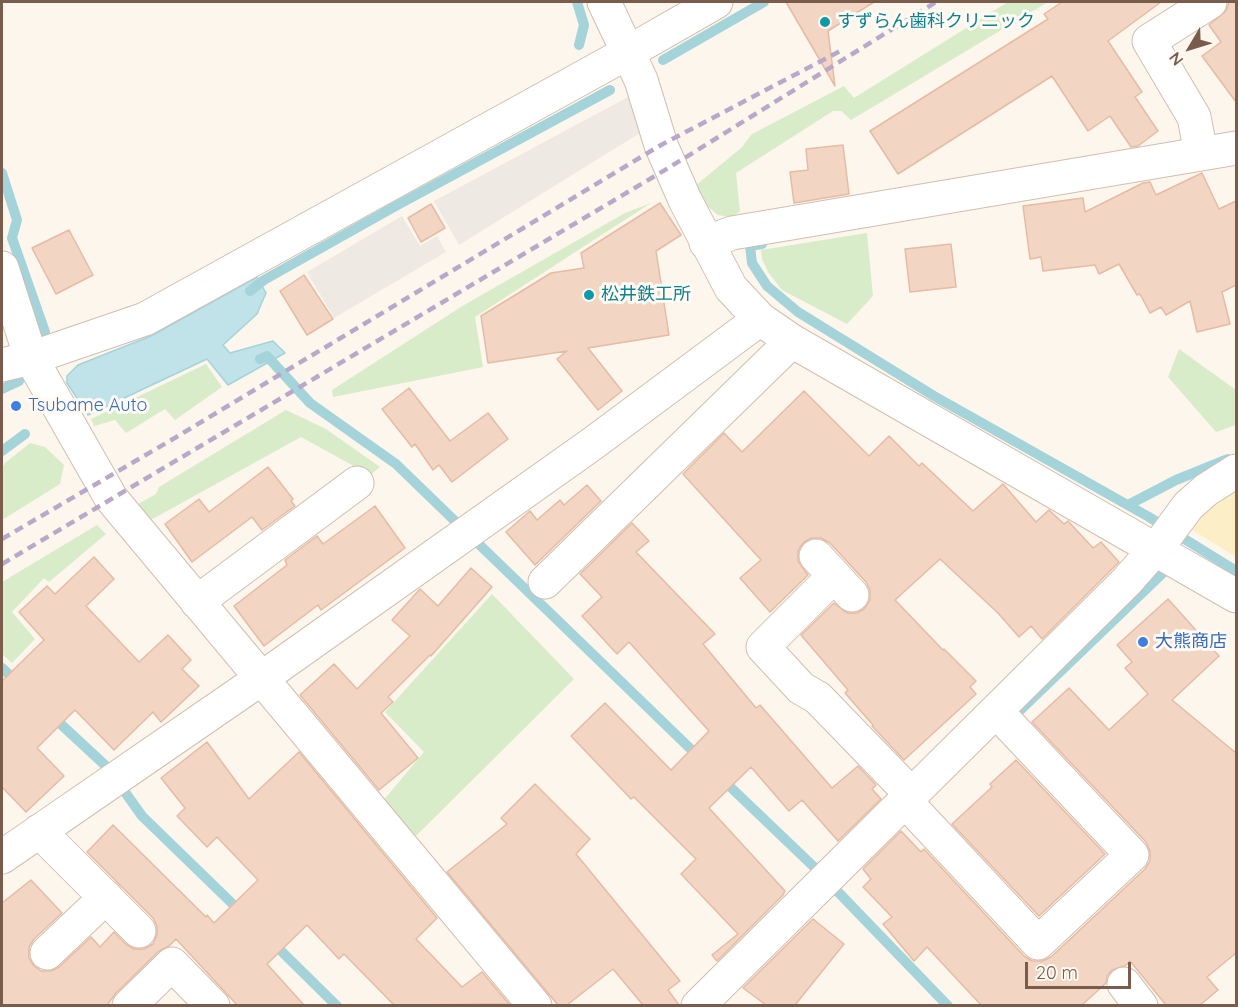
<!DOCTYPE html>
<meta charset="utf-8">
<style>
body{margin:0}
#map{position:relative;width:1238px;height:1007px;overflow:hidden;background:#fdf6ec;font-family:Quicksand,sans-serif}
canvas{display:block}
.frame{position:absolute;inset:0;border:3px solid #7a5c4d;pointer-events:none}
.north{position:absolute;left:1160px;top:18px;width:60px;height:60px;-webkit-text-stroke:4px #fffaf3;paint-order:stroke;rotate:232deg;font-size:16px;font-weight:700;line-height:24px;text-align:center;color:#7a5c4d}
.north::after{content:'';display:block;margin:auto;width:21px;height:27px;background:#7a5c4d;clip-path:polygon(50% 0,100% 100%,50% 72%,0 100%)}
.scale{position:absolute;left:1025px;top:962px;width:106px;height:27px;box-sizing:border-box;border:3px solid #7a5c4d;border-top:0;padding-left:8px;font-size:18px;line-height:21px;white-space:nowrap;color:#7a5c4d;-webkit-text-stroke:4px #fffaf3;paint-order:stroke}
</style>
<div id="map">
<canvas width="1238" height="1007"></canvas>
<div class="frame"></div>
<div class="north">N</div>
<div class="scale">20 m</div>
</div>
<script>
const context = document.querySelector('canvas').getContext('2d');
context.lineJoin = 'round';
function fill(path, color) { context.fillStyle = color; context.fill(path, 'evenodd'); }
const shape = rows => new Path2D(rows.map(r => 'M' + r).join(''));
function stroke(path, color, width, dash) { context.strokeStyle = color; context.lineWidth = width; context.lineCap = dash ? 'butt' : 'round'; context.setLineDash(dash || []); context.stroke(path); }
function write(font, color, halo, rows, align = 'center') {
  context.font = font + ' Quicksand,"Noto Sans JP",sans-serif'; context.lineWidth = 6; context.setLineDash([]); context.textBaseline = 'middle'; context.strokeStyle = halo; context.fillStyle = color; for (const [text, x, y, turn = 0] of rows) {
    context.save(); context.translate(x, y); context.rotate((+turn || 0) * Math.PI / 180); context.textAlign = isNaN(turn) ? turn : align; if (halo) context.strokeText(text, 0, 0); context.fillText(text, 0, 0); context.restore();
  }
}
const industrial = shape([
 [630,96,640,133,459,245,434,201],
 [402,216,420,246,437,236,446,252,334,318,307,272]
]);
const green = shape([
 [1008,2,1048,2,851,120,841,111,833,111,736,173,740,212,730,217,718,215,707,206,700,197,695,186,741,148,752,134,844,86,854,98],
 [651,203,475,317,483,367,333,397,332,390,464,305,625,213],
 [867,233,873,296,847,324,782,290,768,272,762,259,761,250],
 [1179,349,1236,390,1236,425,1216,432,1168,377],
 [206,364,222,387,175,420,165,409,126,433,115,420,94,426,91,419],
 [286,410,326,429,380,467,370,475,301,437,149,521,138,504,156,494,159,487],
 [30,443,45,447,64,465,60,484,2,520,2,468,5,463],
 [97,525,106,534,49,582,44,578,12,612,35,639,12,663,2,654,2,582],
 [492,594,574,679,416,836,382,802,424,752,385,712]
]);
const sand = shape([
 [1236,488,1236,557,1189,528,1199,512]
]);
const water = shape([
 [257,277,266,293,257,314,223,345,230,353,273,341,285,353,228,385,207,359,88,415,67,383,67,376,78,365,151,336,257,277]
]);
const stream = shape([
 [577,2,584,25,579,45],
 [663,60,764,2],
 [2,173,17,220,12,238,45,332],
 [762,244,750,246,752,263,767,286,798,312,934,396,1149,517,1236,571],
 [250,291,264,280,394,207,610,90],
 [260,359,267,356,310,403,396,464,700,758],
 [2,389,19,381],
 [2,451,25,434],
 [1128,505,1176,480,1228,459],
 [2,668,19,684],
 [52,716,107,767,142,816,242,913],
 [1009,721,1164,572],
 [722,779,813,866,948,1006],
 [271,941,337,1006]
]);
const building = shape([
 [786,2,874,2,828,31,835,86,786,2],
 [1062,2,1161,2,1108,41,1142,92,1135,97,1158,131,1138,146,1131,147,1110,116,1088,131,1052,76,898,174,870,131,1048,19,1044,14,1062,2],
 [1229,2,1236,2,1236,102,1202,56,1221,42,1209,25,1226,11,1229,2],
 [843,145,849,194,794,203,790,172,808,170,806,149,843,145],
 [1202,173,1219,209,1236,201,1236,285,1222,292,1230,324,1197,332,1190,301,1166,315,1161,307,1150,313,1140,294,1137,295,1119,264,1099,274,1095,265,1043,271,1041,257,1030,259,1023,206,1083,198,1085,212,1143,183,1150,182,1156,195,1202,173],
 [660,203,681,235,656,251,669,335,588,348,622,391,598,410,557,359,567,351,488,363,481,316,551,273,584,268,581,253,660,203],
 [431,204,445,228,421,242,408,218,431,204],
 [69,230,93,275,56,294,32,248,69,230],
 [951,244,956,287,910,292,905,249,951,244],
 [304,275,333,319,307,335,280,291,304,275],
 [409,388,450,441,488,413,508,439,452,482,439,465,433,470,415,444,412,447,382,409,409,388],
 [804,391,869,456,889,436,919,466,922,463,973,511,1003,484,1036,522,1049,510,1064,524,1068,521,1093,548,1101,542,1119,562,1042,639,1031,626,1019,637,998,613,940,559,895,600,943,650,944,649,976,681,970,687,976,694,904,760,872,726,873,725,845,693,848,690,801,635,834,603,847,613,857,613,864,609,870,600,870,590,866,582,830,543,821,538,811,538,803,543,798,551,798,561,808,575,770,612,740,578,761,560,683,474,724,433,742,452,804,391],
 [268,467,293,499,291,501,295,506,262,530,252,517,192,562,165,524,199,499,209,512,268,467],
 [587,485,601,501,535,565,506,532,530,511,537,520,560,500,564,505,587,485],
 [375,506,405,548,321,610,318,605,264,646,234,606,287,565,285,560,317,536,323,544,375,506],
 [632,523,649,541,636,552,715,634,703,644,756,708,760,705,832,788,858,766,876,785,872,789,881,799,838,841,802,800,789,811,751,767,709,808,785,891,783,895,717,961,712,955,738,934,681,874,696,859,634,797,631,799,571,736,605,703,671,770,709,731,629,642,617,654,582,616,602,597,580,574,632,523],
 [94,557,114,579,86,606,139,662,168,635,191,660,182,669,199,686,161,722,153,712,114,750,75,710,37,748,64,776,26,812,2,787,2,681,44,640,19,612,47,586,55,594,94,557],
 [471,568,492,587,431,656,430,655,388,697,393,702,381,713,418,758,379,790,300,695,334,664,357,689,410,636,392,620,420,589,438,606,471,568],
 [1168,599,1219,656,1172,700,1236,753,1236,953,1207,977,1218,990,1200,1005,1166,1005,1130,961,1125,966,1112,970,1107,976,1106,983,1082,1005,981,1005,927,947,914,961,883,924,892,917,863,887,871,879,863,869,901,831,921,852,924,849,1024,956,1032,961,1042,961,1051,957,1145,869,1150,861,1150,851,1146,842,1032,722,1069,688,1109,730,1148,694,1125,668,1132,662,1117,645,1168,599],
 [207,742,249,799,299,752,437,918,416,939,462,987,482,972,509,1004,394,1005,344,954,339,959,307,925,267,964,304,1005,237,1005,176,939,169,946,159,951,116,993,107,1005,2,1005,2,903,31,880,62,913,34,939,29,947,29,958,34,966,41,971,51,971,59,967,91,937,100,947,114,932,126,944,134,949,144,949,153,944,157,935,157,926,153,918,87,852,113,825,206,917,207,915,214,923,258,880,217,837,207,847,177,816,185,808,161,778,207,742],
 [1016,760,1105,854,1039,916,952,824,992,787,990,784,1016,760],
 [535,784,590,839,576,854,680,981,668,990,679,1005,643,1005,613,969,567,1005,558,1005,447,872,507,824,501,818,535,784],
 [813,919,844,944,795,1005,766,1005,743,988,813,919]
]);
const minor = shape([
 [604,2,641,80,661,145,685,200,731,288,760,319,792,341,1236,596],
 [1201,153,1194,117,1149,41,1210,2],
 [706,243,732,233,1236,148],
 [2,268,31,358,111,498,535,1006],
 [2,365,31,358,145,319,627,53,716,2],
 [816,556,852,595],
 [834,576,763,647,801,688,818,698,911,794],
 [545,582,792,341],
 [197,602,357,483],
 [905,801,1038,943,1132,855,996,711],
 [39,831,139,931],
 [2,857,262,678,592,444,760,319],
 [47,953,106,897],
 [1124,984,1141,1006],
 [129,1006,172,964,213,1006],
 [698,1006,1127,581,1163,540,1188,506,1206,490,1236,471]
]);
const rail = shape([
 [2,539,173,439,661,145,842,50],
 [2,564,670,167,936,2]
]);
const markers = [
 [825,22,6,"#0f9aa8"],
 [589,295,6,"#0f9aa8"],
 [16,406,6,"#3f7fe0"],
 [1143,642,6,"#3f7fe0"]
];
const cultureNames = [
 ["すずらん歯科クリニック",837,22],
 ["松井鉄工所",601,295]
];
const shopNames = [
 ["Tsubame Auto",28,406],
 ["大熊商店",1155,642]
];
fill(industrial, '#efe9e4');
fill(green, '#d8ecc9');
fill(sand, '#fcefc7');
fill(water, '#bfe3e8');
stroke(water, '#a5d3da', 1.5);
stroke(stream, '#a5d3da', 10);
fill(building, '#f3d5c3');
stroke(building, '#e6bba3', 1.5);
stroke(minor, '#d1beb0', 35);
stroke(minor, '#fff', 33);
stroke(rail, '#b9a8c9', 4.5, [9, 6]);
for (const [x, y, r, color] of markers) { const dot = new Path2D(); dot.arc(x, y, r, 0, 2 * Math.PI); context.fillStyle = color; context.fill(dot); stroke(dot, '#fffaf3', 2); }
write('18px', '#0d838f', '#fffaf3', cultureNames, 'left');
write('18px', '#366cbe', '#fffaf3', shopNames, 'left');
</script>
